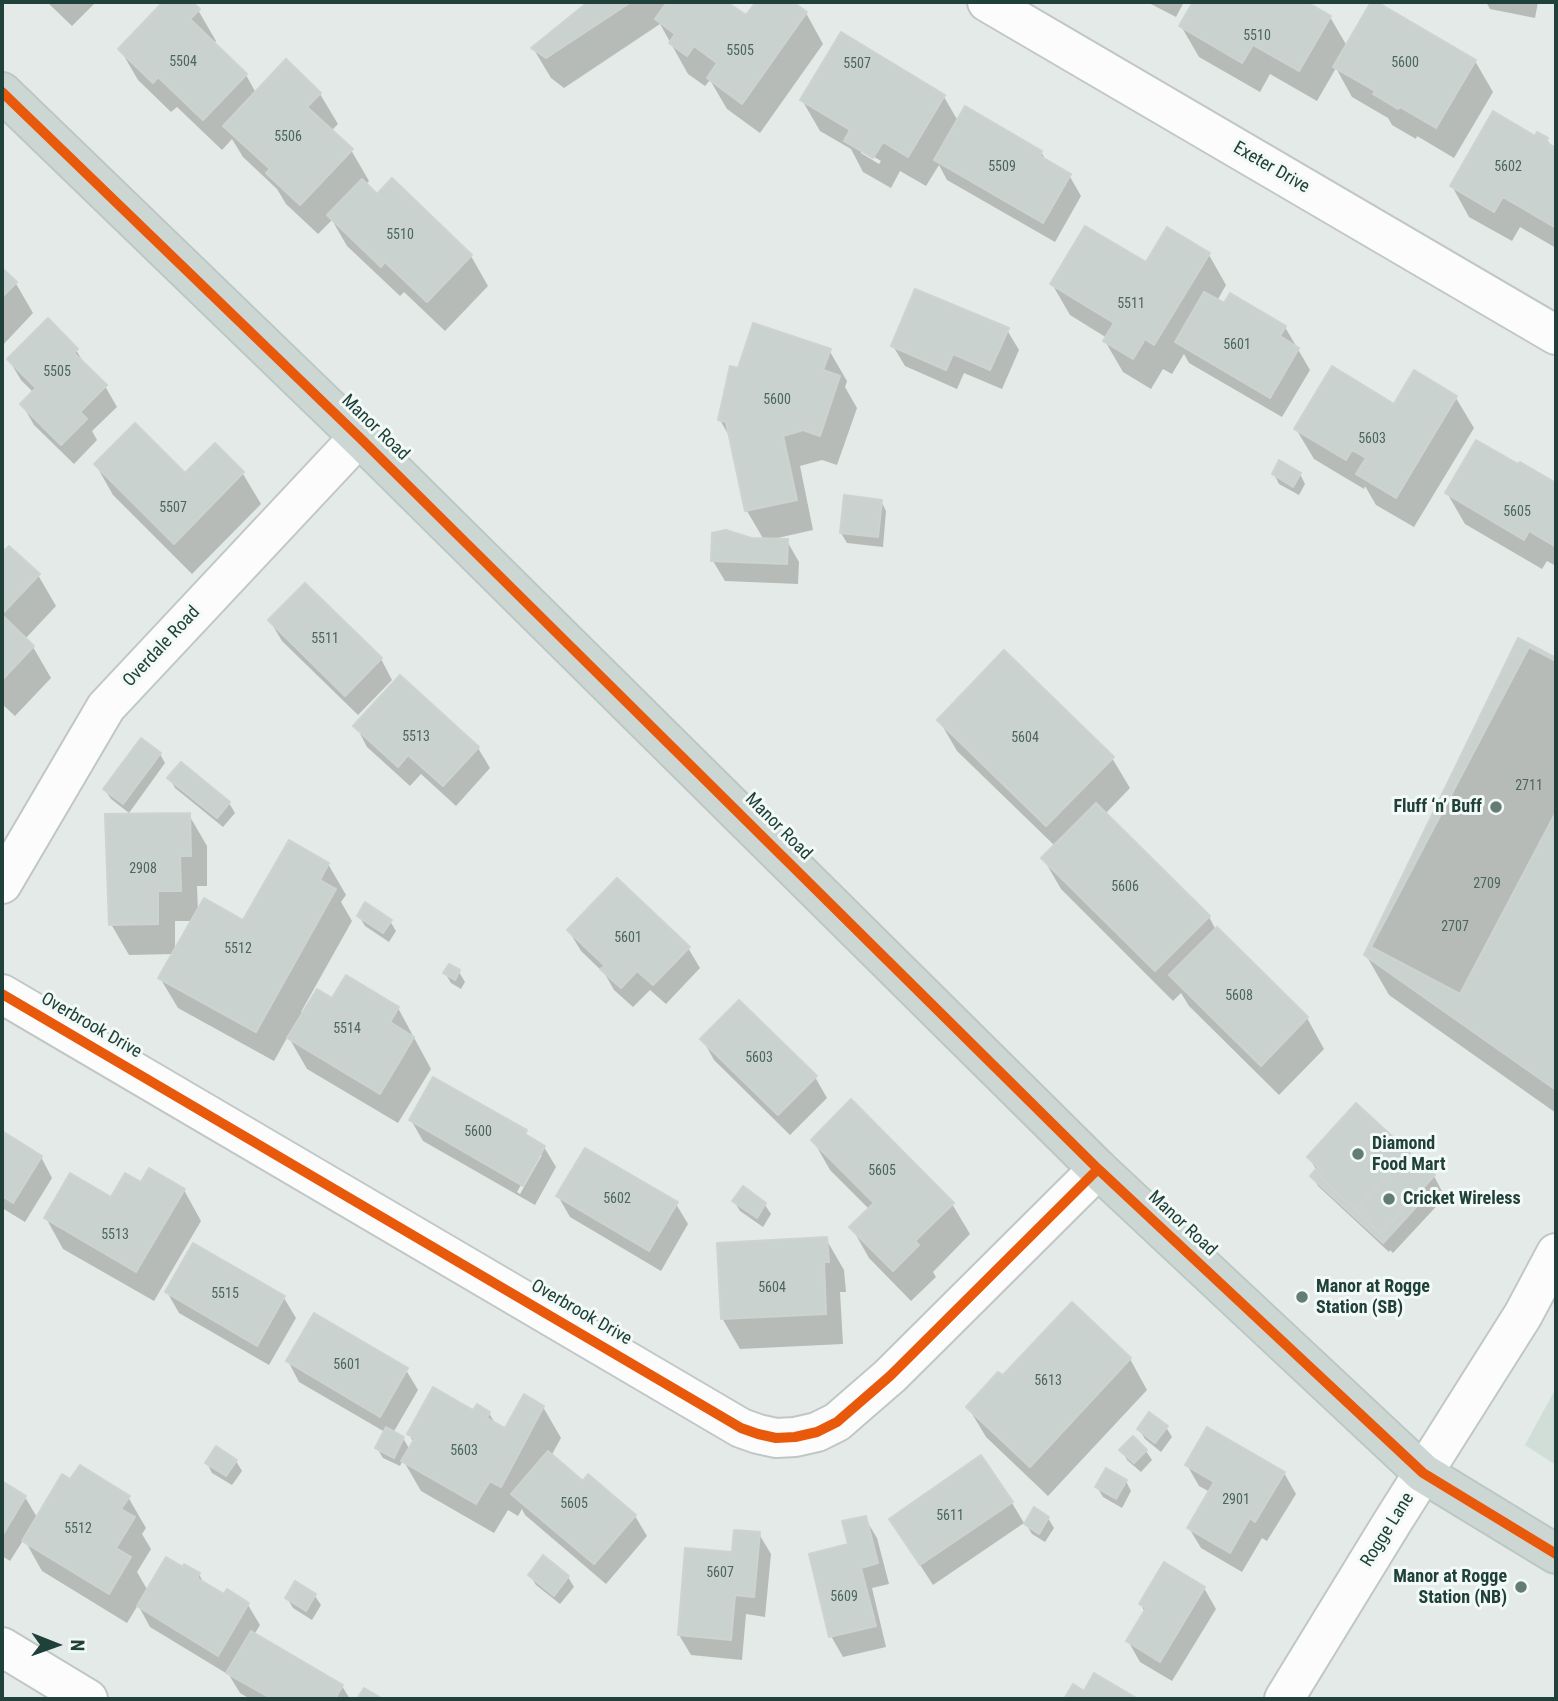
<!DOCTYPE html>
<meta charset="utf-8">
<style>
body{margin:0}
#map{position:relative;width:1558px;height:1701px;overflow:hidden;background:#e4eae7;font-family:"Roboto Condensed",sans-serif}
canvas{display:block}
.frame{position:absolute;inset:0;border:4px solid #1f4139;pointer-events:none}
.north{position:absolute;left:21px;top:1610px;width:70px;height:70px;-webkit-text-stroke:5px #f2f9f6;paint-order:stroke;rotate:91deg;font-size:19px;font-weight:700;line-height:28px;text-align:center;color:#1f4139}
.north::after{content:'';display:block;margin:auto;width:24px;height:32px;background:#1f4139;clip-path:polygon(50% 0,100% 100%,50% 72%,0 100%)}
</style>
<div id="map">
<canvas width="1558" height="1701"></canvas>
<div class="frame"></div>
<div class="north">N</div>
</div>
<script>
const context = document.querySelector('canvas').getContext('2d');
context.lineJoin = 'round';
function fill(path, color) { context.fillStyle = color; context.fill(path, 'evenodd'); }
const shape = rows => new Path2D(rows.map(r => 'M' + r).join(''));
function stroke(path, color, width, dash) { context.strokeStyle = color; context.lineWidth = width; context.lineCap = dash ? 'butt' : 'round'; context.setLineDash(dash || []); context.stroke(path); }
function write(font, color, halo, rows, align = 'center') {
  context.font = font + ' "Roboto Condensed",sans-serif'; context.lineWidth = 6; context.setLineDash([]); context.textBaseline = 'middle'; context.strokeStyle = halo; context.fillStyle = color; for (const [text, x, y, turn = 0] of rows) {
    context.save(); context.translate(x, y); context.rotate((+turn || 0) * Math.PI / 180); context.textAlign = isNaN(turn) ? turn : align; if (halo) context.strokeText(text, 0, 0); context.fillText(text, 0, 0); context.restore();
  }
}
const built = shape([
 [1556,1388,1556,1465,1525,1445]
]);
const shadow = shape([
 [47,2,96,2,72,26],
 [165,2,190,2,198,10,216,41,213,44,246,75,256,93,320,94,338,124,331,131,351,150,369,181,365,185,377,196,471,256,488,286,445,331,404,292,400,296,347,246,332,220,318,234,286,204,277,189,243,157,232,139,222,150,177,107,171,112,138,80,120,49],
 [591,2,724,2,747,18,758,2,790,2,806,13,823,44,760,133,727,109,710,80,705,86,688,74,660,24,564,88,551,78,533,48],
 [1147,2,1184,2,1176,17],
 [1195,2,1304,2,1330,17,1347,46,1373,2,1475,61,1493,92,1454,158,1417,136,1416,139,1392,125,1388,118,1352,97,1336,68,1317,101,1270,74,1260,92,1199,57,1181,26],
 [1486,2,1538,2,1535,18,1490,9],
 [944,97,958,121,1041,152,1047,162,1069,175,1081,196,1055,242,947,180,939,165,926,186,900,171,891,188,863,172,851,149,820,131,802,100],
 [861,149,881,161,879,164,861,153],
 [1536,138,1547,139,1551,147,1556,150,1556,248,1520,227,1512,241,1469,217,1452,186],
 [1209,255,1226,285,1217,301,1285,327,1310,370,1282,417,1189,363,1184,354,1172,374,1163,369,1151,389,1123,372,1105,341,1107,338,1070,315,1052,284],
 [2,270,15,282,33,313,2,346],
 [1007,330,1019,350,1002,389,964,373,957,389,905,366,893,346],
 [76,350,88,370,105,386,117,407,92,431,97,440,74,464,34,425,22,404,34,393,21,380,9,360],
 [829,350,847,381,845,387,857,408,837,465,822,460,800,466,813,530,773,539,787,541,799,562,798,584,725,581,713,561,750,539,764,540,747,511,732,441,720,420,739,371],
 [1415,373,1456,398,1474,428,1414,527,1376,505,1365,486,1364,489,1314,459,1296,429,1394,407],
 [215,445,243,474,261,504,192,574,113,495,96,465,185,475],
 [1521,464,1556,485,1556,566,1547,561,1542,569,1465,524,1447,493,1519,467],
 [1274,474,1300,474,1305,484,1299,495,1279,484],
 [881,501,886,511,883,547,847,543,841,533],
 [9,548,38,575,56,606,25,639,33,647,51,678,15,716,2,704,2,556],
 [270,621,381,659,392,680,358,715,282,641],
 [1519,640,1556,660,1556,1113,1389,995,1366,955],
 [939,720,1112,758,1130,788,1105,814,1209,917,1216,930,1307,1018,1324,1049,1279,1095,1189,1006,1181,993,1173,1001,1061,889,1043,858,1055,846,957,751],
 [356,726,478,748,490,768,456,806,421,774,410,786,367,747],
 [160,754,165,763,129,813,111,799,105,790],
 [170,778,229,803,235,813,223,827,175,788],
 [189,815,207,846,207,886,197,886,198,912,244,923,328,864,346,895,341,902,352,921,301,1012,304,1014,333,1001,398,1008,431,1069,398,1123,307,1069,288,1036,274,1061,178,1008,160,978,174,954,129,955,111,924],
 [175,921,192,921,175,953],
 [359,916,390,921,396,931,389,942,365,926],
 [569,931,688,948,700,968,666,1004,650,990,633,1007,614,990,605,974,581,951],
 [450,966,459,972,465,982,461,989,451,983,445,973],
 [703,1040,815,1077,827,1098,790,1135,714,1060],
 [411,1120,525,1132,529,1138,544,1147,556,1167,535,1205,423,1141],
 [538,1155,542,1155,520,1194,517,1192],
 [2,1133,41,1157,52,1178,25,1222,2,1208],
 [813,1140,952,1204,970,1234,933,1272,936,1277,911,1301,869,1258,852,1228,870,1210,830,1170],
 [1309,1157,1434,1176,1445,1197,1393,1253,1390,1250,1389,1252,1318,1186,1312,1176,1317,1171],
 [1329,1183,1388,1238,1386,1241,1330,1188],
 [142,1185,184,1190,201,1221,154,1301,63,1249,46,1218,111,1200],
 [743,1189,765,1205,771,1214,763,1227,740,1211,734,1201],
 [558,1196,676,1204,688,1224,661,1271,570,1217],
 [826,1239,844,1270,846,1292,840,1292,843,1344,740,1349,722,1318],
 [194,1246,284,1298,296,1318,269,1365,179,1313,167,1292],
 [1130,1359,1147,1390,1048,1496,986,1437,968,1407,1003,1378],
 [288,1361,406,1370,418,1390,393,1433,403,1438,410,1450,414,1443,409,1434,474,1412,489,1413,496,1425,506,1431,543,1407,561,1438,551,1456,583,1483,635,1516,647,1536,606,1584,525,1515,522,1509,518,1516,508,1510,494,1533,421,1491,403,1460,400,1466,383,1458,377,1448,385,1432,299,1382],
 [1166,1427,1172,1437,1161,1452,1145,1439,1139,1429],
 [1122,1450,1146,1451,1152,1460,1141,1472,1127,1460],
 [236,1461,242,1471,232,1485,212,1473,207,1463],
 [1187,1465,1284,1473,1296,1494,1267,1541,1262,1538,1242,1572,1201,1548,1189,1528,1210,1492,1199,1486],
 [2,1478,6,1485,25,1497,38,1519,128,1497,146,1528,142,1534,151,1549,137,1572,148,1591,184,1570,199,1574,204,1584,225,1596,248,1605,260,1625,254,1635,342,1686,350,1699,250,1699,240,1693,229,1675,150,1627,138,1605,127,1623,42,1571,24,1539,10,1561,2,1556],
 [1126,1481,1131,1491,1122,1508,1103,1497,1097,1487],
 [1012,1503,1024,1523,933,1585,891,1520],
 [865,1518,877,1538,889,1584,872,1588,886,1647,843,1657,831,1636,850,1546],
 [1048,1518,1054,1528,1045,1542,1032,1534,1026,1524],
 [759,1534,771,1554,765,1617,746,1614,742,1660,691,1655,679,1635,734,1554],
 [530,1575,568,1577,574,1587,560,1604,536,1585],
 [296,1583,315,1596,321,1605,312,1620,293,1608,287,1598],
 [1204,1588,1216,1609,1172,1681,1140,1662,1128,1641,1145,1613,1141,1604]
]);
const building = shape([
 [163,2,192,2,200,9,190,19,247,74,203,120,158,77,153,83,118,49,163,2],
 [588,2,631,2,546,58,531,48,588,2],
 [667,2,727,2,746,15,756,2,793,2,807,12,742,104,707,78,717,63,694,46,687,56,669,43,675,34,655,19,667,2],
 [1193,2,1307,2,1331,16,1299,71,1253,45,1242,63,1179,26,1193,2],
 [1371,2,1377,2,1476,60,1436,128,1400,107,1398,109,1373,94,1375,91,1333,67,1371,2],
 [841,32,945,95,908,157,883,142,873,158,844,141,850,130,800,100,841,32],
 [286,59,321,93,307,107,353,149,300,205,266,173,270,169,223,126,286,59],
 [965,106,1042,151,1040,156,1071,174,1043,223,934,160,965,106],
 [1493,111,1535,136,1537,132,1548,138,1546,142,1556,148,1556,228,1503,197,1494,212,1450,186,1493,111],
 [392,178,472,255,427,302,385,262,381,267,327,215,362,179,377,194,392,178],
 [1085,226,1146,262,1167,227,1210,253,1154,345,1145,339,1133,359,1103,341,1114,323,1050,284,1085,226],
 [2,268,17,282,2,297,2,268],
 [915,289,1009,328,990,370,953,354,946,370,891,346,915,289],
 [1204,292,1224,303,1230,293,1286,326,1280,336,1299,348,1270,398,1175,342,1204,292],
 [48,318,78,349,74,353,107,385,80,412,87,419,61,445,20,404,36,388,7,359,48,318],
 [753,323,831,349,823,370,840,376,820,436,803,430,783,436,797,500,745,511,726,422,718,420,730,366,738,368,753,323],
 [1332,366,1394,404,1414,370,1457,396,1396,498,1356,474,1366,458,1352,450,1346,460,1294,429,1332,366],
 [135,423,185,473,215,443,244,472,174,544,94,464,135,423],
 [1476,440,1518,464,1520,462,1556,483,1556,547,1529,531,1524,540,1445,493,1476,440],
 [1279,460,1301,473,1293,487,1272,474,1279,460],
 [844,495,882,500,878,537,840,533,844,495],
 [726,530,751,538,788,539,787,564,711,561,712,533,726,530],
 [9,546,40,574,2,614,2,553,9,546],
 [305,583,382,658,345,696,268,620,305,583],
 [2,615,34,646,2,680,2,615],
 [1518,638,1556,658,1556,1090,1364,955,1518,638],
 [1529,647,1556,661,1556,812,1460,994,1371,947,1529,647],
 [1004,650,1114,757,1046,826,937,720,1004,650],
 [400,675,479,747,443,786,408,755,398,767,353,726,400,675],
 [141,738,161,753,123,804,103,789,141,738],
 [181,762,230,802,217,818,167,778,181,762],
 [1096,803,1210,916,1155,971,1041,858,1096,803],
 [190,813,191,856,180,856,181,891,158,891,158,924,109,925,105,814,190,813],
 [289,840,329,863,320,880,336,889,256,1032,158,978,204,898,243,920,289,840],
 [617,878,690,947,653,985,637,971,621,988,600,969,605,966,567,930,617,878],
 [365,902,392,920,383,933,357,916,365,902],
 [1217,927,1308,1017,1261,1066,1169,975,1217,927],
 [449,964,460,970,455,980,443,973,449,964],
 [346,975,399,1007,390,1022,414,1037,380,1094,287,1038,317,989,332,998,346,975],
 [739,1000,817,1076,778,1115,700,1039,739,1000],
 [433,1077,527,1130,525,1134,545,1146,523,1186,409,1120,433,1077],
 [851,1099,954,1203,915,1241,919,1245,893,1271,849,1227,874,1203,811,1140,851,1099],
 [1356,1103,1409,1152,1356,1210,1318,1175,1322,1171,1307,1157,1356,1103],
 [2,1131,42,1156,13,1203,2,1196,2,1131],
 [585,1148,678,1202,649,1251,556,1196,585,1148],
 [1409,1152,1435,1175,1381,1234,1356,1210,1409,1152],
 [1318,1167,1322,1171,1318,1175,1381,1234,1422,1188,1428,1194,1383,1243,1310,1176,1318,1167],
 [149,1168,185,1189,136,1272,44,1218,70,1173,111,1197,125,1173,141,1182,149,1168],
 [743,1186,766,1203,757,1218,732,1201,743,1186],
 [827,1237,829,1262,824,1262,826,1314,721,1319,717,1243,827,1237],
 [193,1243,285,1296,257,1346,165,1292,193,1243],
 [1072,1302,1131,1358,1030,1467,966,1407,998,1372,1003,1375,1072,1302],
 [314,1313,408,1368,380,1417,286,1361,314,1313],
 [433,1387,473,1410,477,1404,490,1412,487,1418,505,1428,524,1394,544,1406,501,1487,490,1481,476,1504,401,1461,415,1438,407,1434,433,1387],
 [1149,1412,1168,1426,1155,1443,1137,1429,1149,1412],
 [386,1427,404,1437,394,1458,375,1448,386,1427],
 [1207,1427,1285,1472,1255,1522,1250,1518,1230,1553,1187,1528,1214,1482,1185,1465,1207,1427],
 [1133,1436,1147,1450,1134,1463,1119,1450,1133,1436],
 [216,1446,237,1460,226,1476,205,1463,216,1446],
 [548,1451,583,1481,588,1474,636,1515,594,1564,511,1494,548,1451],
 [981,1455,1013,1502,920,1565,889,1519,981,1455],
 [80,1465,130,1496,121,1509,135,1517,116,1548,131,1557,109,1594,22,1541,62,1474,70,1479,80,1465],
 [1106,1468,1127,1480,1116,1499,1095,1487,1106,1468],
 [2,1481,26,1496,2,1536,2,1481],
 [1034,1507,1049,1517,1039,1534,1024,1524,1034,1507],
 [866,1516,878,1563,861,1568,876,1626,829,1637,809,1554,848,1544,842,1521,866,1516],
 [734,1530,760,1532,754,1597,735,1595,731,1640,678,1635,685,1548,732,1552,734,1530],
 [543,1555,569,1576,554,1596,528,1575,543,1555],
 [166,1557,183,1567,184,1564,200,1573,197,1578,224,1594,227,1589,249,1603,218,1656,137,1606,166,1557],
 [1164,1562,1205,1587,1160,1662,1126,1641,1146,1608,1139,1604,1164,1562],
 [295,1581,316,1594,306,1611,285,1598,295,1581],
 [251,1631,343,1685,335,1699,272,1699,226,1673,251,1631],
 [1094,1673,1138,1699,1064,1699,1073,1684,1084,1691,1094,1673],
 [364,1688,383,1699,357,1699,364,1688]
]);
const minor = shape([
 [987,2,1556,335],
 [2,884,106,707,359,437],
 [2,994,741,1428,758,1434,776,1438,795,1437,817,1432,837,1422,890,1376,1098,1169],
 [2,1647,88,1699],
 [1284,1699,1393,1521,1523,1315,1556,1253]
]);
const major = shape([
 [2,92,359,437,1098,1169,1423,1473,1556,1554]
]);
const cycleway = shape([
 [2,92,359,437,1098,1169,1423,1473,1556,1554],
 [2,994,741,1428,758,1434,776,1438,795,1437,817,1432,837,1422,890,1376,1098,1169]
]);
const markers = [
 [1496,807,7,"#647c76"],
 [1358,1154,7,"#647c76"],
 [1389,1199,7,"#647c76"],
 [1302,1297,7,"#647c76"],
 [1521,1587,7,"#647c76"]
];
const numberNames = [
 ["5510",1257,36],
 ["5505",740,51],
 ["5504",183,62],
 ["5600",1405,63],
 ["5507",857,64],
 ["5506",288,137],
 ["5509",1002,167],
 ["5602",1508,167],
 ["5510",400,235],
 ["5511",1131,304],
 ["5601",1237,345],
 ["5505",57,372],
 ["5600",777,400],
 ["5603",1372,439],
 ["5507",173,508],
 ["5605",1517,512],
 ["5511",325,639],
 ["5513",416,737],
 ["5604",1025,738],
 ["2711",1529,786],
 ["2908",143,869],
 ["2709",1487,884],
 ["5606",1125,887],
 ["2707",1455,927],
 ["5601",628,938],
 ["5512",238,949],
 ["5608",1239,996],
 ["5514",347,1029],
 ["5603",759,1058],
 ["5600",478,1132],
 ["5605",882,1171],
 ["5602",617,1199],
 ["5513",115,1235],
 ["5604",772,1288],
 ["5515",225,1294],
 ["5601",347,1365],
 ["5613",1048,1381],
 ["5603",464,1451],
 ["2901",1236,1500],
 ["5605",574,1504],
 ["5611",950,1516],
 ["5512",78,1529],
 ["5607",720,1573],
 ["5609",844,1597]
];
const streetNames = [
 ["Exeter Drive",1271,168,30],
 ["Manor Road",375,428,44],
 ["Overdale Road",162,647,-47],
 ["Manor Road",778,827,45],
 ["Overbrook Drive",91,1026,30],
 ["Manor Road",1182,1224,43],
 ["Overbrook Drive",581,1313,30],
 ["Rogge Lane",1388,1530,-58]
];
const poiNames = [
 ["Fluff ‘n’ Buff",1482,807,"right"],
 ["Diamond",1372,1144],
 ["Food Mart",1372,1165],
 ["Cricket Wireless",1403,1199],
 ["Manor at Rogge",1316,1287],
 ["Station (SB)",1316,1308],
 ["Manor at Rogge",1507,1577,"right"],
 ["Station (NB)",1507,1598,"right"]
];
fill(built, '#d1ddd7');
fill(shadow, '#0003');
fill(building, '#cad2cf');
stroke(building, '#cdd3d0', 2);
stroke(minor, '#c1c7c5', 42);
stroke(major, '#bcc7c3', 42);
stroke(minor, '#fbfcfb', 38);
stroke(major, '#ccd6d3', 38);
stroke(cycleway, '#e8590c', 10);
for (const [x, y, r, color] of markers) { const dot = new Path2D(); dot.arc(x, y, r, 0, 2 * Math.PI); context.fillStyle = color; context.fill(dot); stroke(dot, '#f2f9f6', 2.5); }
write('14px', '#4b665f', null, numberNames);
write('18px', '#1f4139', '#f2f9f6', streetNames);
write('bold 18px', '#1f4139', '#f2f9f6', poiNames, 'left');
</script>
